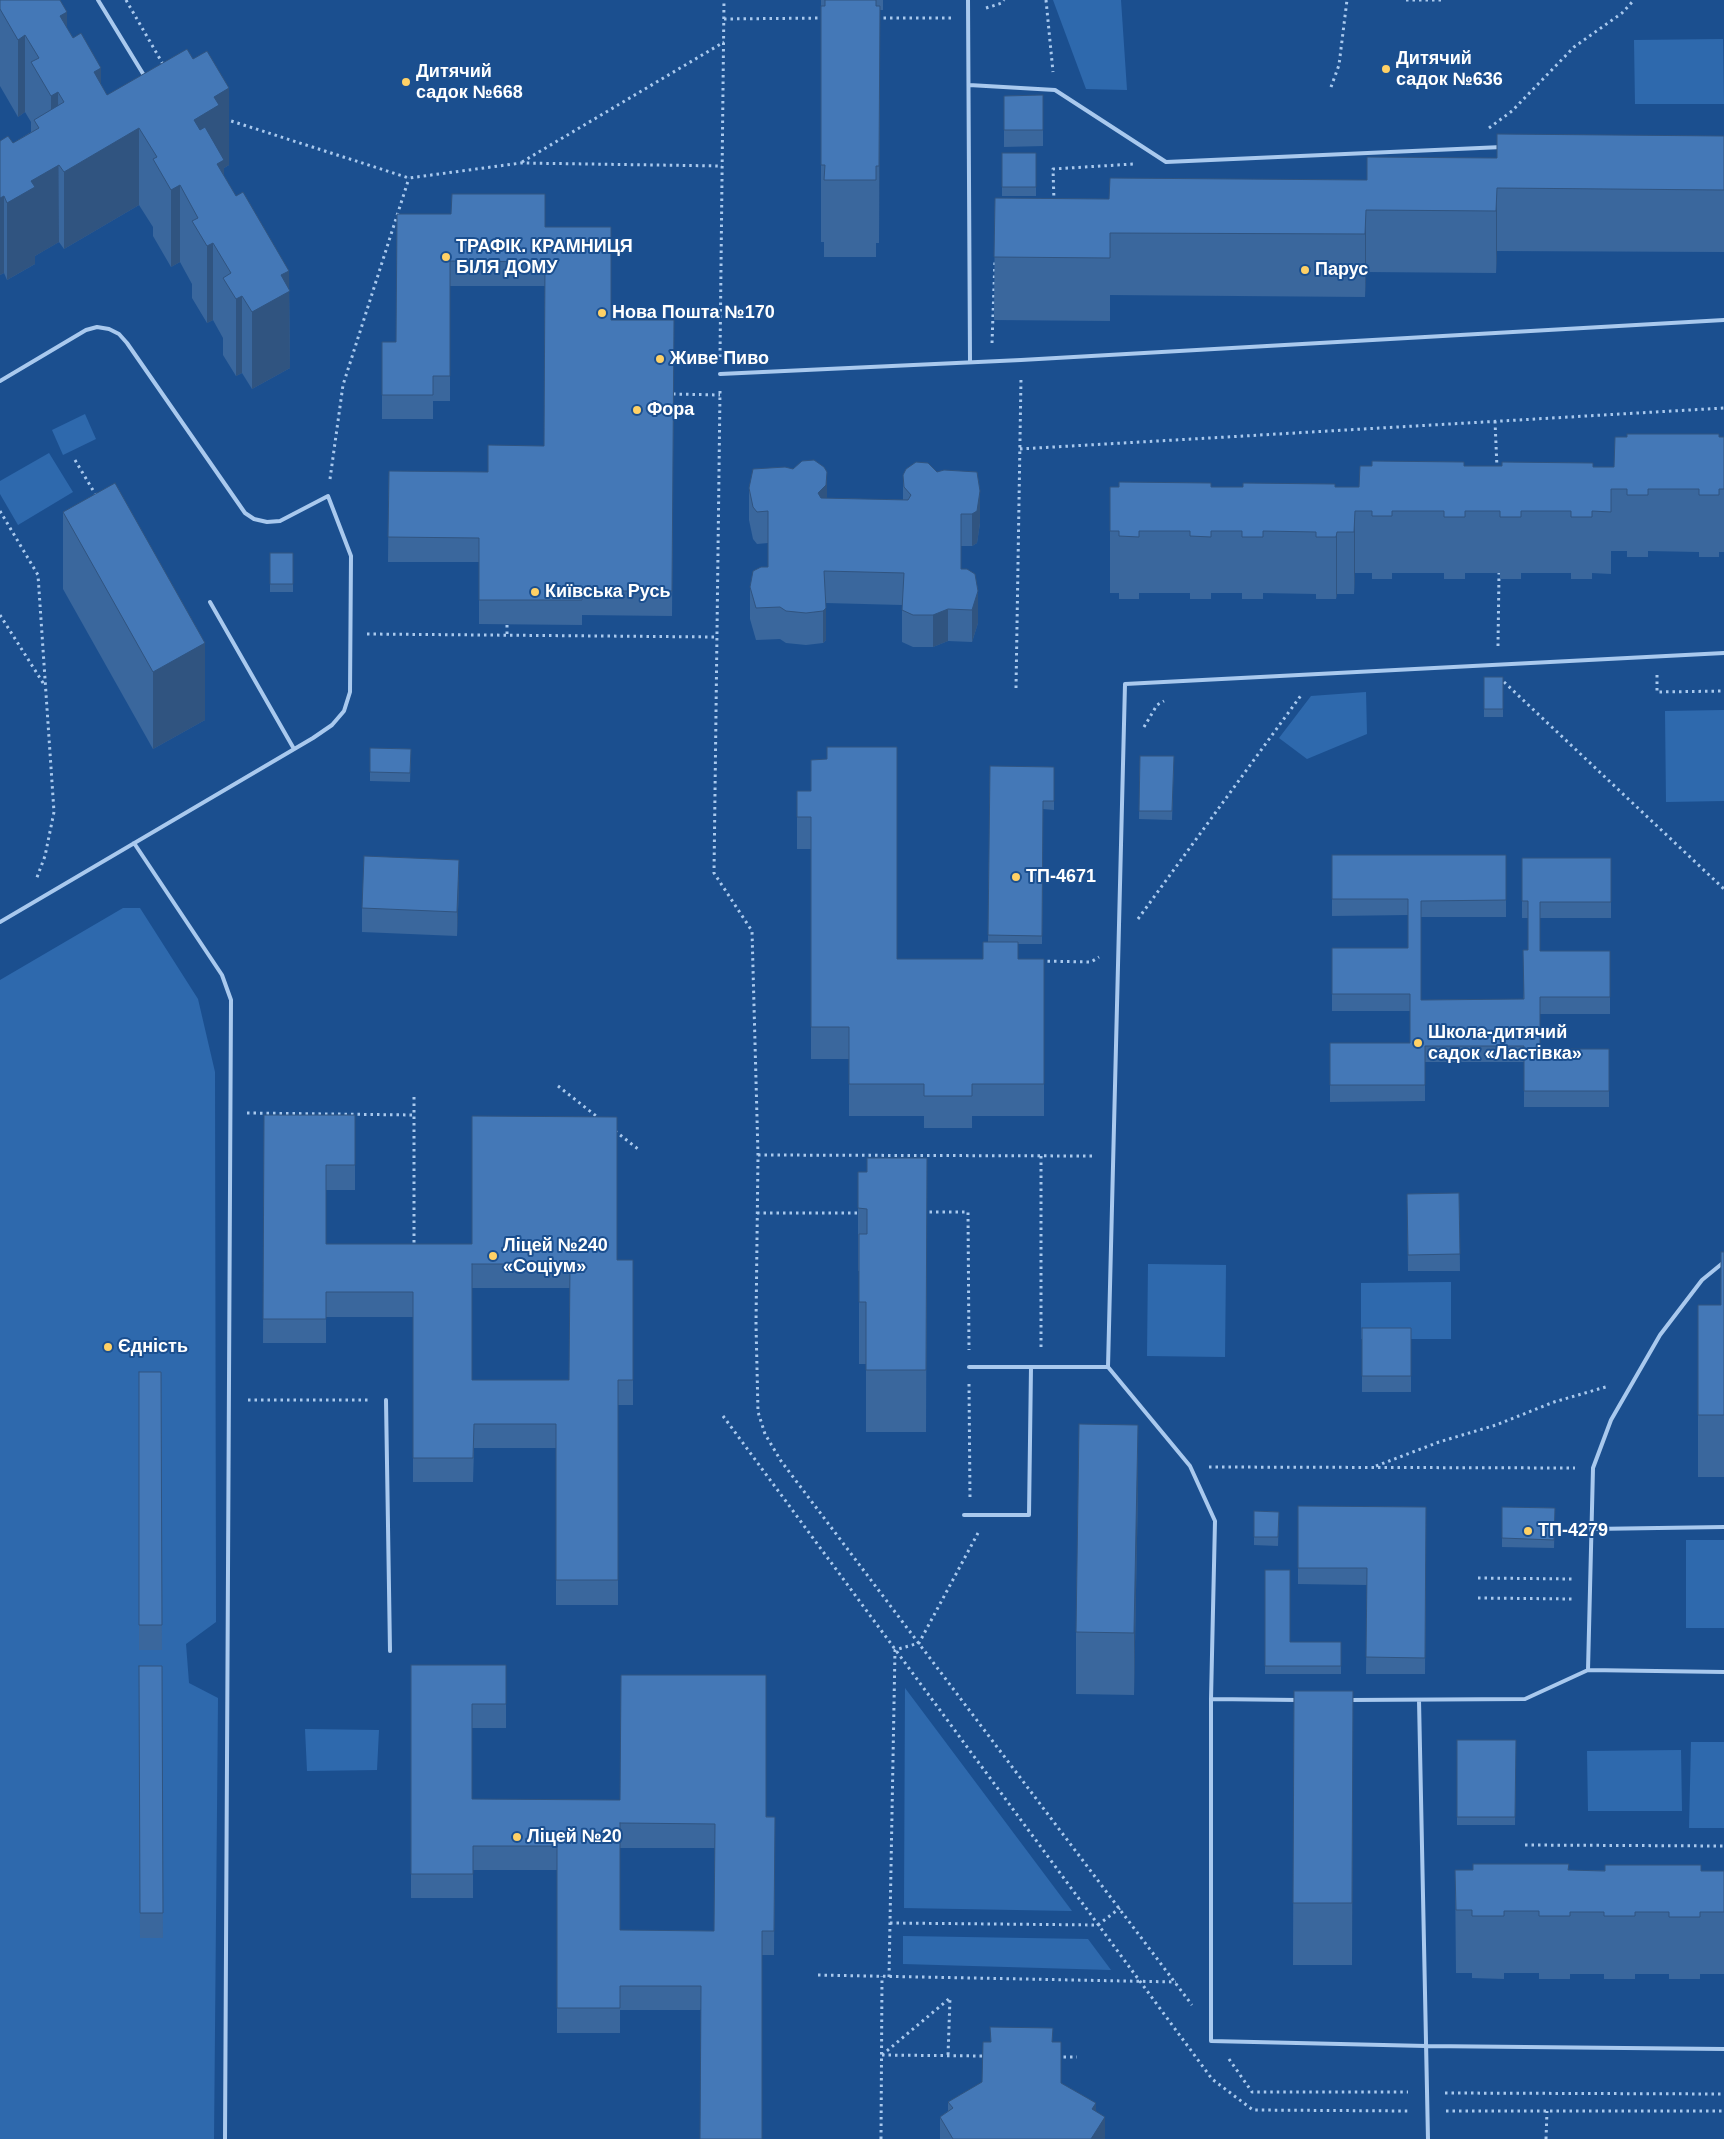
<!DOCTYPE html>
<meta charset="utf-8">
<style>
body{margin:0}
canvas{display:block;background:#1b4f8f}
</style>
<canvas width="1724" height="2139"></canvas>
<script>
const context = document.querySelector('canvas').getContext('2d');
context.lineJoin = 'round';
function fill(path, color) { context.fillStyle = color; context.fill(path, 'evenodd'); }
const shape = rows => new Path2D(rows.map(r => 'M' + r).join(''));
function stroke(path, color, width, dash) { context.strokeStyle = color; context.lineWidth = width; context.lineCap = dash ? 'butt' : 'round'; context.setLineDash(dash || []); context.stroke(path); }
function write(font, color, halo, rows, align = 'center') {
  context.font = font + ' Helvetica,sans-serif'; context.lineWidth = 4; context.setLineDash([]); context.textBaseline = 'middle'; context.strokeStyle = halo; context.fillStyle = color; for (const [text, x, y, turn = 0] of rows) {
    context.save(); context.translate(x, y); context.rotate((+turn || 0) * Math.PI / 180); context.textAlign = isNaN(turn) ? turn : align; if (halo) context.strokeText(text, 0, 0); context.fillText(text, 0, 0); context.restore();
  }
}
const green = shape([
 [1053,0,1121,0,1127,90,1086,89],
 [1723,39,1724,104,1635,104,1634,40],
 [85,414,96,439,63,455,52,430],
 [49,453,73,492,18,525,0,494,0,481],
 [1366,692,1367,734,1307,759,1279,738,1311,696],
 [1724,710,1724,801,1666,802,1665,711],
 [123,908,140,908,198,999,215,1072,216,1622,186,1644,189,1683,218,1698,214,2139,0,2139,0,980],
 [1148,1264,1226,1265,1225,1357,1147,1356],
 [1451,1282,1451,1339,1361,1339,1361,1283],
 [1686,1540,1724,1540,1724,1628,1686,1628],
 [905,1688,1072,1911,904,1908],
 [305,1729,379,1730,377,1770,307,1771],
 [1691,1742,1724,1742,1724,1828,1689,1828],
 [1681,1750,1682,1811,1588,1811,1587,1751],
 [903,1936,1088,1939,1111,1970,903,1964]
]);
const path = shape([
 [126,0,164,66],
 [1046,0,1053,72],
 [1406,0,1445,0],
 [986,8,1002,3,1004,0],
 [877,18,951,18],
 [724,19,824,18],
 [1331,87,1339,65,1347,0],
 [225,119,409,178,521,163,722,166],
 [1489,128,1512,111,1574,47,1622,13,1634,0],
 [522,162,724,42],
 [1054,202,1053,169,1133,164],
 [992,343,995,259],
 [720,357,724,0],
 [673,360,708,360],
 [720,391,714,873,752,931,758,1155,756,1324,758,1412,765,1434,781,1461,1192,2005],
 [673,394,720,395],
 [1495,421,1497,468],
 [1020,449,1724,408],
 [75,460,97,497],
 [330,479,343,385,409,178],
 [0,511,38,575,54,812,45,856,36,880],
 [0,615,45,686],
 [507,625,507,635],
 [367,634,716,637],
 [1498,646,1499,573],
 [1657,675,1657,692,1724,691],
 [1504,682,1724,889],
 [1016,688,1021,378],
 [1144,727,1157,705,1164,701],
 [1138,919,1302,694],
 [1041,961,1091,962,1099,957],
 [558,1086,600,1119],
 [414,1097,414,1247],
 [247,1113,414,1115],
 [615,1131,638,1149],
 [758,1155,1094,1156],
 [1041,1156,1041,1348],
 [923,1212,968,1212,969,1350],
 [757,1213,861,1213],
 [969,1384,970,1498],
 [248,1400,369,1400],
 [723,1416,1212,2079,1253,2110,1410,2111],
 [1376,1466,1439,1442,1496,1425,1554,1402,1609,1386],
 [1209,1467,1575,1468],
 [1478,1578,1573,1579],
 [1478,1598,1572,1599],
 [1525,1845,1724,1846],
 [890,1923,1098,1925,1120,1908],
 [818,1975,1176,1982],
 [889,1977,895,1650,919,1643,978,1533],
 [882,2055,986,2056],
 [882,2055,950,1998,948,2056],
 [1057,2057,1077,2057],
 [1229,2059,1252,2092,1408,2092],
 [1445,2093,1724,2094],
 [1446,2111,1724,2111],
 [881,2139,882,1976],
 [1546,2139,1547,2111]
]);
const lane = shape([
 [98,0,145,77],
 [968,0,970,362],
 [969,85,1055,90,1166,162,1502,147],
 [720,374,1021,360,1724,320],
 [0,381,86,330,97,327,109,329,119,334,127,343,245,513,254,519,267,522,280,521,328,496,351,556,350,692,344,711,332,725,313,738,0,922],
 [210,602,294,749],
 [1724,653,1125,684,1108,1367,1190,1466,1215,1521,1211,1699,1211,2041,1426,2046,1724,2049],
 [134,843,222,975,231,1000,225,2139],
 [969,1367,1108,1367],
 [386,1400,390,1651],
 [964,1515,1029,1515,1031,1367],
 [1592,1529,1724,1527],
 [1588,1670,1724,1672],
 [1211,1699,1298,1700],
 [1350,1700,1525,1699,1588,1670,1593,1468,1611,1420,1660,1335,1702,1280,1724,1262],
 [1419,1700,1428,2139]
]);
const wall = shape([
 [0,0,67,28,107,95,229,165,224,168,224,176,289,290,290,368,252,389,242,373,236,376,223,355,223,338,213,320,207,323,192,298,192,284,180,262,171,267,153,236,153,227,139,205,64,249,59,242,45,250,35,256,35,264,7,280,4,273,0,275,0,141,13,143,31,132,31,122,25,112,18,117,0,86],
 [821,0,883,0,883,10,880,10,879,243,876,243,876,257,824,257,824,242,821,242],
 [1043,95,1043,146,1004,147,1004,96],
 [1724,136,1724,252,1497,251,1496,273,1366,272,1365,297,1110,295,1110,321,994,320,995,198,1109,199,1367,180,1497,158],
 [1002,153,1036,153,1036,196,1002,196],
 [397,214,545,227,611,320,674,320,672,616,582,615,582,625,479,624,479,562,388,562,389,471,488,472,544,446,545,286,450,286,450,401,433,401,433,419,382,419,382,342,396,342],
 [1719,437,1724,437,1724,552,1719,552,1719,557,1699,557,1699,552,1648,551,1648,557,1627,557,1627,551,1611,551,1611,574,1592,573,1592,579,1571,579,1571,573,1521,573,1521,579,1500,579,1500,573,1465,573,1465,579,1444,579,1444,573,1392,573,1392,579,1372,579,1372,573,1355,573,1354,594,1337,594,1336,599,1316,599,1316,594,1263,593,1263,599,1242,599,1242,593,1211,593,1211,599,1190,599,1190,593,1139,593,1139,599,1119,599,1119,593,1110,593,1110,487,1359,487,1464,466,1614,467],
 [928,463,980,523,977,543,972,546,961,546,961,569,978,623,972,642,948,641,933,647,913,647,902,642,902,605,826,603,826,640,823,643,806,645,786,643,780,639,756,640,750,619,750,587,768,567,768,543,757,544,753,539,749,520,749,488,827,498,903,500,903,475],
 [63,512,205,720,153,749,63,589],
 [270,553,293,553,293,592,270,592],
 [1484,677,1503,677,1503,717,1484,717],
 [370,748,411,749,410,782,370,781],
 [1140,756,1174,756,1172,820,1139,819],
 [990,766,1054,767,1054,810,1043,809,1042,944,1018,944,1018,959,1044,959,1044,1116,972,1116,972,1128,924,1128,924,1116,849,1116,849,1059,811,1059,811,849,797,849,797,791,897,959,983,959,988,942],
 [1332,855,1506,855,1506,917,1421,917,1421,1000,1523,999,1528,950,1528,918,1522,918,1522,858,1611,858,1611,918,1540,918,1540,951,1610,951,1610,1014,1540,1014,1540,1049,1609,1049,1609,1107,1524,1107,1524,1062,1425,1062,1425,1101,1330,1102,1330,1043,1410,1043,1410,1011,1332,1011,1332,948,1408,948,1408,915,1332,916],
 [459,884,457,936,362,932,362,908],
 [264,1115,355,1115,355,1190,326,1190,326,1244,617,1260,633,1260,633,1405,618,1405,618,1605,556,1605,556,1448,474,1448,473,1482,413,1482,413,1317,326,1317,326,1343,263,1343],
 [472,1288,570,1288,569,1380,472,1380],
 [927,1158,926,1432,866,1432,866,1364,859,1364,859,1271,858,1271,858,1172,867,1172],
 [1459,1193,1460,1271,1408,1271,1407,1194],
 [1724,1252,1724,1477,1698,1477,1698,1305,1721,1305],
 [1362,1328,1411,1328,1411,1392,1362,1392],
 [139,1372,161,1372,162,1650,139,1650],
 [1138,1487,1134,1695,1076,1694,1076,1632],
 [1298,1506,1426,1507,1425,1674,1366,1674,1367,1585,1298,1584],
 [1502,1507,1555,1508,1554,1548,1502,1547],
 [1254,1511,1279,1512,1278,1546,1254,1545],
 [1265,1570,1290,1642,1341,1642,1341,1674,1265,1674],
 [411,1665,506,1665,506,1728,472,1728,472,1799,775,1817,774,1955,762,1955,700,2010,620,2010,620,2033,557,2033,557,1870,473,1870,473,1898,411,1898],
 [620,1848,715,1848,714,1931,620,1930],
 [139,1666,162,1666,163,1938,140,1938],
 [1294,1691,1353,1691,1352,1965,1293,1965],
 [1457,1740,1516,1740,1515,1825,1457,1825],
 [1455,1870,1724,1871,1724,1974,1700,1974,1700,1979,1669,1979,1669,1974,1635,1974,1635,1979,1604,1979,1604,1974,1570,1974,1570,1979,1539,1979,1539,1973,1504,1973,1504,1979,1472,1978,1472,1973,1456,1973],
 [1053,2042,1061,2083,1096,2112,1105,2139,940,2139,940,2117,948,2111,948,2102]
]);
const shadedWall = shape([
 [67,12,67,89,60,16],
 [25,35,25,112,18,117,18,40],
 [101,68,101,145,94,72],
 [880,83,879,243,879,166],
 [229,88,229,165,224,168,224,237,194,120,214,97],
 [58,92,59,242,35,256,35,264,7,280,7,203,31,181,51,169,51,96],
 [139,128,139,205,64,249,64,172],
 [180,185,180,262,171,267,171,190],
 [1497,188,1497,251,1496,273,1496,211],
 [4,196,4,273,0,275,0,198],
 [1366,210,1366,272,1365,297,1365,234],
 [213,243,213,320,207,323,207,246],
 [289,271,290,368,252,389,252,312,281,275],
 [242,296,242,373,236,376,236,299],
 [827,472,827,504,826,517,818,493],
 [980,491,980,523,977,543,972,546,972,514],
 [1355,511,1355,573,1354,594,1354,532],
 [1337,532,1337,594,1336,599,1336,537],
 [978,591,978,623,972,642,972,610],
 [826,608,826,640,823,643,823,611],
 [948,609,948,641,933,647,933,615],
 [205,643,205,720,153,749,153,672],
 [459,860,459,884,457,936,457,912],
 [1138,1425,1138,1487,1134,1695,1134,1633],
 [1353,1753,1352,1965,1352,1903],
 [1096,2103,1096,2130,1105,2117,1105,2139,1091,2139,1092,2109]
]);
const building = shape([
 [0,0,60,0,67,12,60,16,73,38,81,33,101,68,94,72,107,95,187,49,193,59,207,51,229,88,214,97,219,105,194,120,200,130,205,127,224,160,217,164,236,196,243,192,289,271,281,275,290,291,252,312,242,296,236,299,223,278,231,273,213,243,207,246,192,221,198,218,180,185,171,190,153,159,157,157,139,128,64,172,59,165,31,181,35,187,7,203,4,196,0,198,0,141,8,136,13,143,39,128,34,120,64,102,58,92,51,96,31,62,39,58,25,35,18,40,0,9,0,0],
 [825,0,876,0,876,6,880,6,879,166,876,166,876,180,824,180,825,165,821,165,821,6,825,6,825,0],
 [1043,95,1043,130,1004,130,1004,96,1043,95],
 [1497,134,1724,136,1724,190,1497,188,1496,211,1366,210,1365,234,1110,233,1110,258,994,257,995,198,1109,199,1110,178,1367,180,1367,157,1497,158,1497,134],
 [1002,153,1036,153,1036,187,1002,187,1002,153],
 [452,194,545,194,545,227,611,227,611,320,674,320,672,591,582,591,582,600,479,600,479,538,388,537,389,471,488,472,488,445,544,446,545,262,450,261,450,376,433,376,433,395,382,395,382,342,396,342,397,214,451,214,452,194],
 [1627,434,1719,434,1719,437,1724,437,1724,489,1719,489,1719,495,1699,495,1699,489,1648,489,1648,495,1627,495,1627,489,1611,489,1611,512,1592,511,1592,517,1571,517,1571,511,1521,511,1521,517,1500,517,1500,511,1465,511,1465,517,1444,517,1444,511,1392,511,1392,516,1372,516,1372,511,1355,511,1354,532,1337,532,1336,537,1316,537,1316,532,1263,531,1263,537,1242,537,1242,531,1211,531,1211,537,1190,536,1190,531,1139,531,1139,537,1119,536,1119,531,1110,531,1110,487,1119,487,1119,482,1211,483,1211,487,1243,487,1243,483,1335,484,1335,487,1359,487,1360,466,1372,466,1372,461,1464,462,1464,466,1502,466,1502,462,1593,463,1593,467,1614,467,1615,437,1627,437,1627,434],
 [814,460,824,467,827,472,826,485,818,493,821,498,908,500,911,495,904,487,903,475,906,469,916,462,928,463,937,472,944,470,977,472,980,491,977,511,972,514,961,514,961,569,967,569,975,574,978,591,972,610,948,609,933,615,913,615,902,610,904,573,824,571,826,608,823,611,806,613,786,611,780,607,756,608,750,587,753,571,761,567,768,567,768,511,757,512,753,507,749,488,753,469,785,467,793,469,802,461,814,460],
 [115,483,205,643,153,672,63,512,115,483],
 [270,553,293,553,293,584,270,584,270,553],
 [1484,677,1503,677,1503,709,1484,709,1484,677],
 [827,747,897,747,897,959,983,959,983,942,1018,942,1018,959,1044,959,1044,1084,972,1084,972,1096,924,1096,924,1084,849,1084,849,1027,811,1027,811,817,797,817,797,791,811,791,811,760,827,759,827,747],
 [370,748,411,749,410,773,370,772,370,748],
 [1140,756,1174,756,1172,811,1139,811,1140,756],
 [990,766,1054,767,1054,801,1043,801,1042,936,988,935,990,766],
 [1332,855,1506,855,1506,900,1421,901,1421,1000,1524,999,1523,950,1528,950,1528,901,1522,901,1522,858,1611,858,1611,902,1540,902,1540,951,1610,951,1610,997,1540,997,1540,1049,1609,1049,1609,1091,1524,1091,1524,1046,1425,1046,1425,1085,1330,1085,1330,1043,1410,1043,1410,994,1332,994,1332,948,1408,948,1408,899,1332,899,1332,855],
 [364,856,459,860,457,912,362,908,364,856],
 [264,1115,355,1115,355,1165,326,1165,326,1244,472,1244,472,1116,617,1117,617,1260,633,1260,633,1380,618,1380,618,1580,556,1580,556,1424,474,1424,473,1458,413,1458,413,1292,326,1292,326,1319,263,1319,264,1115],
 [472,1264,570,1264,569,1380,472,1380,472,1264],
 [867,1158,927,1158,926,1370,866,1370,866,1302,859,1302,859,1234,867,1234,867,1209,858,1208,858,1172,867,1172,867,1158],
 [1459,1193,1460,1254,1408,1255,1407,1194,1459,1193],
 [1721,1252,1724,1252,1724,1415,1698,1415,1698,1305,1721,1305,1721,1252],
 [1362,1328,1411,1328,1411,1376,1362,1376,1362,1328],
 [139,1372,161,1372,162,1625,139,1625,139,1372],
 [1079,1424,1138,1425,1134,1633,1076,1632,1079,1424],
 [1298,1506,1426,1507,1425,1658,1366,1657,1367,1568,1298,1568,1298,1506],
 [1502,1507,1555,1508,1554,1540,1502,1538,1502,1507],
 [1254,1511,1279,1512,1278,1537,1254,1537,1254,1511],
 [1265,1570,1290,1570,1290,1642,1341,1642,1341,1666,1265,1666,1265,1570],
 [411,1665,506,1665,506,1704,472,1704,472,1799,620,1800,621,1675,766,1675,766,1817,775,1817,774,1931,762,1931,762,2139,700,2139,701,1986,620,1986,620,2008,557,2008,557,1846,473,1846,473,1874,411,1874,411,1665],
 [620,1823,715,1824,714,1931,620,1930,620,1823],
 [139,1666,162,1666,163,1913,140,1913,139,1666],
 [1294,1691,1353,1691,1352,1903,1293,1903,1294,1691],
 [1457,1740,1516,1740,1515,1817,1457,1817,1457,1740],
 [1473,1864,1569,1864,1568,1870,1605,1871,1605,1865,1701,1865,1701,1871,1724,1871,1724,1912,1700,1912,1700,1917,1669,1917,1669,1912,1635,1912,1635,1916,1604,1916,1604,1912,1570,1912,1570,1916,1539,1916,1539,1911,1504,1911,1504,1916,1472,1916,1472,1910,1456,1910,1455,1870,1473,1870,1473,1864],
 [990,2027,1053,2028,1052,2042,1061,2042,1061,2083,1096,2103,1092,2109,1105,2117,1091,2139,953,2139,940,2117,953,2108,948,2102,982,2082,983,2042,991,2042,990,2027]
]);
const markers = [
 [1386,69,5,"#ffd166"],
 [406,82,5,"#ffd166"],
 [446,257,5,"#ffd166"],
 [1305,270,5,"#ffd166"],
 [602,313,5,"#ffd166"],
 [660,359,5,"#ffd166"],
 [637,410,5,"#ffd166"],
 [535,592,5,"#ffd166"],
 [1016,877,5,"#ffd166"],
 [1418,1043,5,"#ffd166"],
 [493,1256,5,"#ffd166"],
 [108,1347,5,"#ffd166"],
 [1528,1531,5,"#ffd166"],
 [517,1837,5,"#ffd166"]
];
const poiNames = [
 ["Дитячий",1396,59],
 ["садок №636",1396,80],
 ["Дитячий",416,72],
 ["садок №668",416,93],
 ["ТРАФІК. КРАМНИЦЯ",456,247],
 ["БІЛЯ ДОМУ",456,268],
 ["Парус",1315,270],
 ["Нова Пошта №170",612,313],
 ["Живе Пиво",670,359],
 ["Фора",647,410],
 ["Київська Русь",545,592],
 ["ТП-4671",1026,877],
 ["Школа-дитячий",1428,1033],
 ["садок «Ластівка»",1428,1054],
 ["Ліцей №240",503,1246],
 ["«Соціум»",503,1267],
 ["Єдність",118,1347],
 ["ТП-4279",1538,1531],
 ["Ліцей №20",527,1837]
];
fill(green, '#2e69ad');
stroke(path, '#a9c9ee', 3, [2.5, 4]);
stroke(lane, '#a9c9ee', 4);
fill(wall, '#3a679d');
fill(shadedWall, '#305480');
fill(building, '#4478b7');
stroke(building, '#305480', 1);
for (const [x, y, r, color] of markers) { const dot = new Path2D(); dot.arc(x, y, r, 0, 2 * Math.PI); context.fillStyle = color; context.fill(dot); stroke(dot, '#1b4f8f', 2); }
write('bold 18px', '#fff', '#1b4f8f', poiNames, 'left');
</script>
